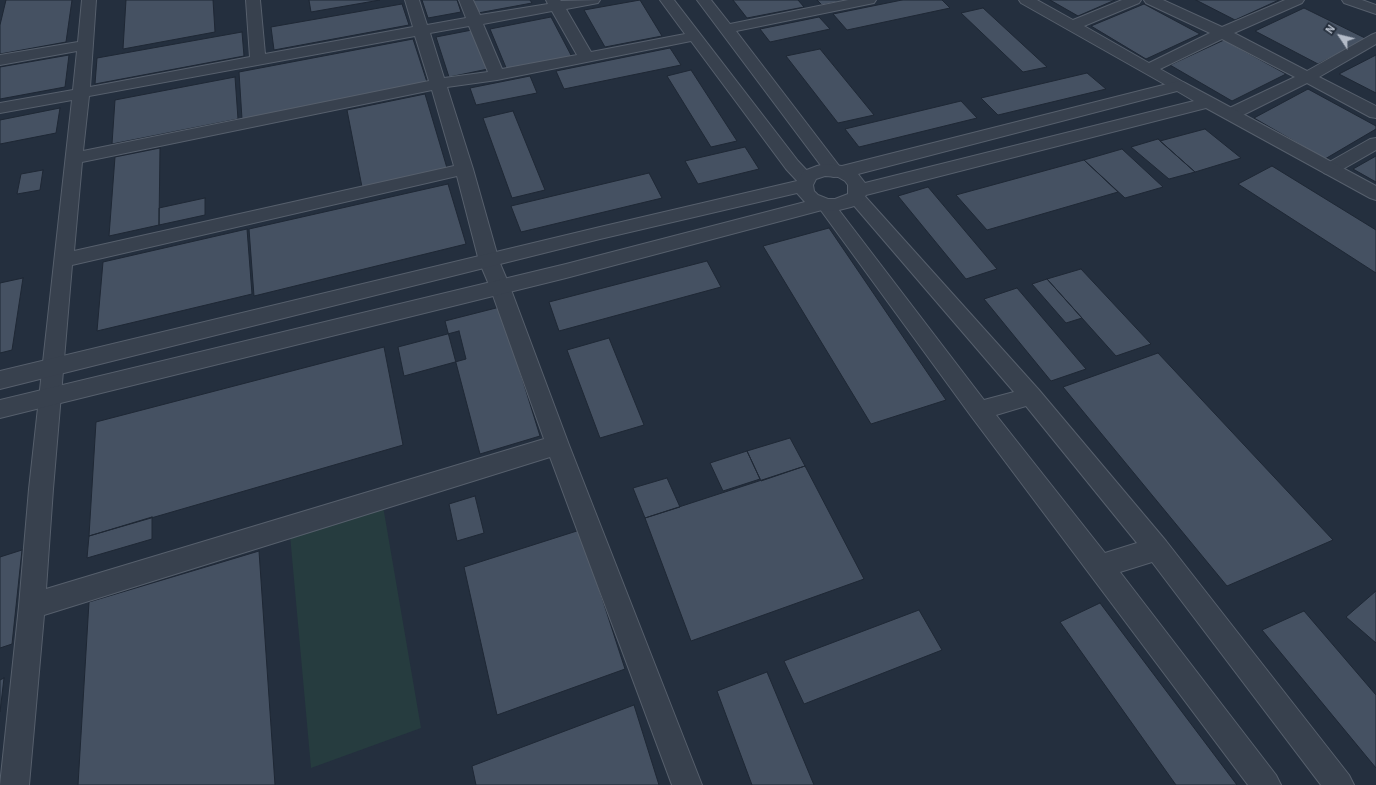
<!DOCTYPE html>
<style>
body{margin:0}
#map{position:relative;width:1376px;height:785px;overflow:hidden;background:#242f3e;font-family:"IBM Plex Sans",sans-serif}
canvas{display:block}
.north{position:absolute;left:1320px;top:16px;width:40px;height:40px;-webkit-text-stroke:3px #1d2633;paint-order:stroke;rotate:305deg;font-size:11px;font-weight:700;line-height:16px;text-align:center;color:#b4bcc9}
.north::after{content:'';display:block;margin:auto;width:14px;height:18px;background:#b4bcc9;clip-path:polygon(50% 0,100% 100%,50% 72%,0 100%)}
</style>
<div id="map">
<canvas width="1376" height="785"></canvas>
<div class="north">N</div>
</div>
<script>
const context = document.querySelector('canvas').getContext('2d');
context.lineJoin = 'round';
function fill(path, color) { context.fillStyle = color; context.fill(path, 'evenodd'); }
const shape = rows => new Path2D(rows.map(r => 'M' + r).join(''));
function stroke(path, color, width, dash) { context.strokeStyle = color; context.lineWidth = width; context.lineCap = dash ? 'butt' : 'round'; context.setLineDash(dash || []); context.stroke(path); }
const green = shape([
 [383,506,421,728,311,768,290,535]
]);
const building = shape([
 [6,0,72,0,66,42,0,54,0,25,6,0],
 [126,0,213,0,215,32,123,49,126,0],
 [309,0,380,0,311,12,309,0],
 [422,0,457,0,461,12,428,18,422,0],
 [473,0,530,0,532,3,478,13,473,0],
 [640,0,662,36,605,47,584,10,640,0],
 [733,0,798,0,804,7,747,18,733,0],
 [817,0,847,0,822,5,817,0],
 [902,0,942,0,950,8,847,30,833,14,902,0],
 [1050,0,1115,0,1078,16,1050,0],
 [1196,0,1279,0,1235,20,1196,0],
 [402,4,409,25,274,50,271,27,402,4],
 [1144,4,1200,34,1146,59,1091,26,1144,4],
 [983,8,1047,67,1023,72,961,13,983,8],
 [1304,8,1367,39,1318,64,1255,31,1304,8],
 [551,17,572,57,507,70,490,29,551,17],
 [819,17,830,29,770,42,760,29,819,17],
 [472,30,488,69,449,77,436,37,472,30],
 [242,32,244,56,95,84,97,58,242,32],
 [413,39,427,82,242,119,239,72,413,39],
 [1224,40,1286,74,1232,101,1170,65,1224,40],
 [670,48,681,65,564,89,556,71,670,48],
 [820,49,874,115,838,123,786,56,820,49],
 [69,55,65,87,0,99,0,67,69,55],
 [1376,55,1376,93,1339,74,1376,55],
 [691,70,737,141,711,147,667,76,691,70],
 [1087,73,1106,89,998,115,981,98,1087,73],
 [530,76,537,93,476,105,470,88,530,76],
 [235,77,238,119,112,144,115,100,235,77],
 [1308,89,1376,126,1376,129,1325,159,1254,118,1308,89],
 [425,94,447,168,362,187,347,110,425,94],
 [961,101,977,118,859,147,845,129,961,101],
 [60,108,56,133,0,144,0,120,60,108],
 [513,111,545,190,512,198,483,118,513,111],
 [1205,129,1241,158,1195,172,1160,141,1205,129],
 [1158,139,1195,172,1169,179,1131,147,1158,139],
 [745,147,759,169,698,184,685,161,745,147],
 [160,148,159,225,109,236,115,157,160,148],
 [1122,149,1163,187,1125,198,1084,160,1122,149],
 [1376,156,1376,182,1353,169,1376,156],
 [1084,160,1118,192,987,230,956,195,1084,160],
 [1272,166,1376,230,1376,273,1238,184,1272,166],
 [43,170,40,190,17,194,21,174,43,170],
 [649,173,662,198,521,232,511,206,649,173],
 [448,184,466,244,254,296,249,229,448,184],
 [928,187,997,269,966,279,898,196,928,187],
 [205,198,205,215,159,225,159,208,205,198],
 [829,228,946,400,871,424,763,246,829,228],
 [247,229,252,294,97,331,103,262,247,229],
 [707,261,721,287,559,331,549,302,707,261],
 [1081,269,1151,344,1116,356,1047,279,1081,269],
 [23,278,12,350,0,353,0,283,23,278],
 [1047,279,1082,318,1066,323,1032,284,1047,279],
 [1017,288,1086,369,1051,381,984,299,1017,288],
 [500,307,540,436,480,454,445,321,500,307],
 [459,331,466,359,404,376,398,347,459,331],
 [609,338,644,425,600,438,567,350,609,338],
 [384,347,403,445,89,536,96,422,384,347],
 [1158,353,1333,540,1227,586,1063,387,1158,353],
 [790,438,805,466,761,481,747,451,790,438],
 [747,451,760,479,723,491,710,463,747,451],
 [805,466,864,579,691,641,645,518,805,466],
 [667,478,680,507,645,518,633,488,667,478],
 [475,496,484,533,457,541,449,504,475,496],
 [152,517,152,539,87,558,89,536,152,517],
 [580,530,625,669,497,715,464,567,580,530],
 [22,550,12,644,0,648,0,557,22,550],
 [259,551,275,785,78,785,89,602,259,551],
 [1376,591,1376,643,1346,617,1376,591],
 [1100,603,1237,785,1176,785,1060,622,1100,603],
 [919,610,942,650,804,704,784,661,919,610],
 [1304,611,1376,695,1376,768,1262,630,1304,611],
 [767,672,814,785,752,785,717,691,767,672],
 [4,678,0,712,0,680,4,678],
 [634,705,659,785,476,785,472,766,634,705]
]);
const minor = shape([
 [82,0,96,0,90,87,250,57,246,0,260,0,265,54,413,27,405,0,419,0,427,25,466,18,459,0,473,0,480,15,548,4,546,0,560,0,561,1,600,0,598,3,566,9,591,52,685,34,660,0,674,0,798,161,812,176,815,180,812,184,806,186,800,184,786,169,691,41,497,80,447,87,473,169,499,261,510,287,569,445,702,785,672,785,550,457,44,615,29,785,0,785,19,606,29,489,72,100,0,113,0,103,73,90,77,51,0,65,0,55,78,42,82,0],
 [552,11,577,55,502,69,483,24,552,11],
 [469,26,488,72,444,78,430,33,469,26],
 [415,36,429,81,83,151,89,96,415,36],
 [432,90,454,166,74,251,82,162,432,90],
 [457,176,479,261,490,287,544,439,46,589,53,489,72,265,457,176],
 [697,0,711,0,730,24,848,0,876,0,874,3,869,4,736,31,840,167,843,171,840,175,834,177,828,175,697,0],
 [1019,0,1037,0,1073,20,1122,0,1141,0,1139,3,1084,26,1149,63,1210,33,1146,3,1144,0,1163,0,1222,27,1285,0,1304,0,1302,3,1234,33,1307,71,1371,35,1376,33,1376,44,1319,77,1376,106,1376,118,1370,117,1307,83,1237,118,1231,119,1225,118,1223,114,1225,110,1295,77,1222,39,1160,69,1185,83,1187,86,1185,89,1179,91,1173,89,1021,3,1019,0],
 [1342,0,1362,0,1376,5,1376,14,1344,3,1342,0],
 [1376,138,1376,150,1336,173,1330,175,1324,173,1321,169,1324,165,1370,139,1376,138],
 [856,191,862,193,1039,390,1166,541,1349,775,1354,785,1321,785,1152,562,1120,572,1276,775,1281,785,1248,785,971,416,817,205,820,201,826,199,832,201,984,400,1014,392,850,201,847,197,850,193,856,191],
 [1026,406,1137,543,1105,553,996,415,1026,406]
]);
const tertiary = shape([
 [1179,81,1185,83,1215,99,1376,186,1376,200,1370,198,1206,108,866,195,862,201,857,205,851,207,835,211,822,210,566,278,0,418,0,400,566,264,805,202,797,193,600,239,0,389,0,371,600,227,797,181,804,171,817,166,825,164,842,166,1179,81],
 [1177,91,1194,101,865,183,858,174,1177,91],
 [825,176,838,177,845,181,848,185,848,194,835,199,828,199,818,195,814,191,813,185,816,179,825,176]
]);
fill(green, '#263c3f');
fill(building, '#455162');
stroke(building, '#1f2835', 1);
stroke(minor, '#565f6c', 2);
stroke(tertiary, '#565f6c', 2);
fill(minor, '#38414e');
fill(tertiary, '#38414e');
</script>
